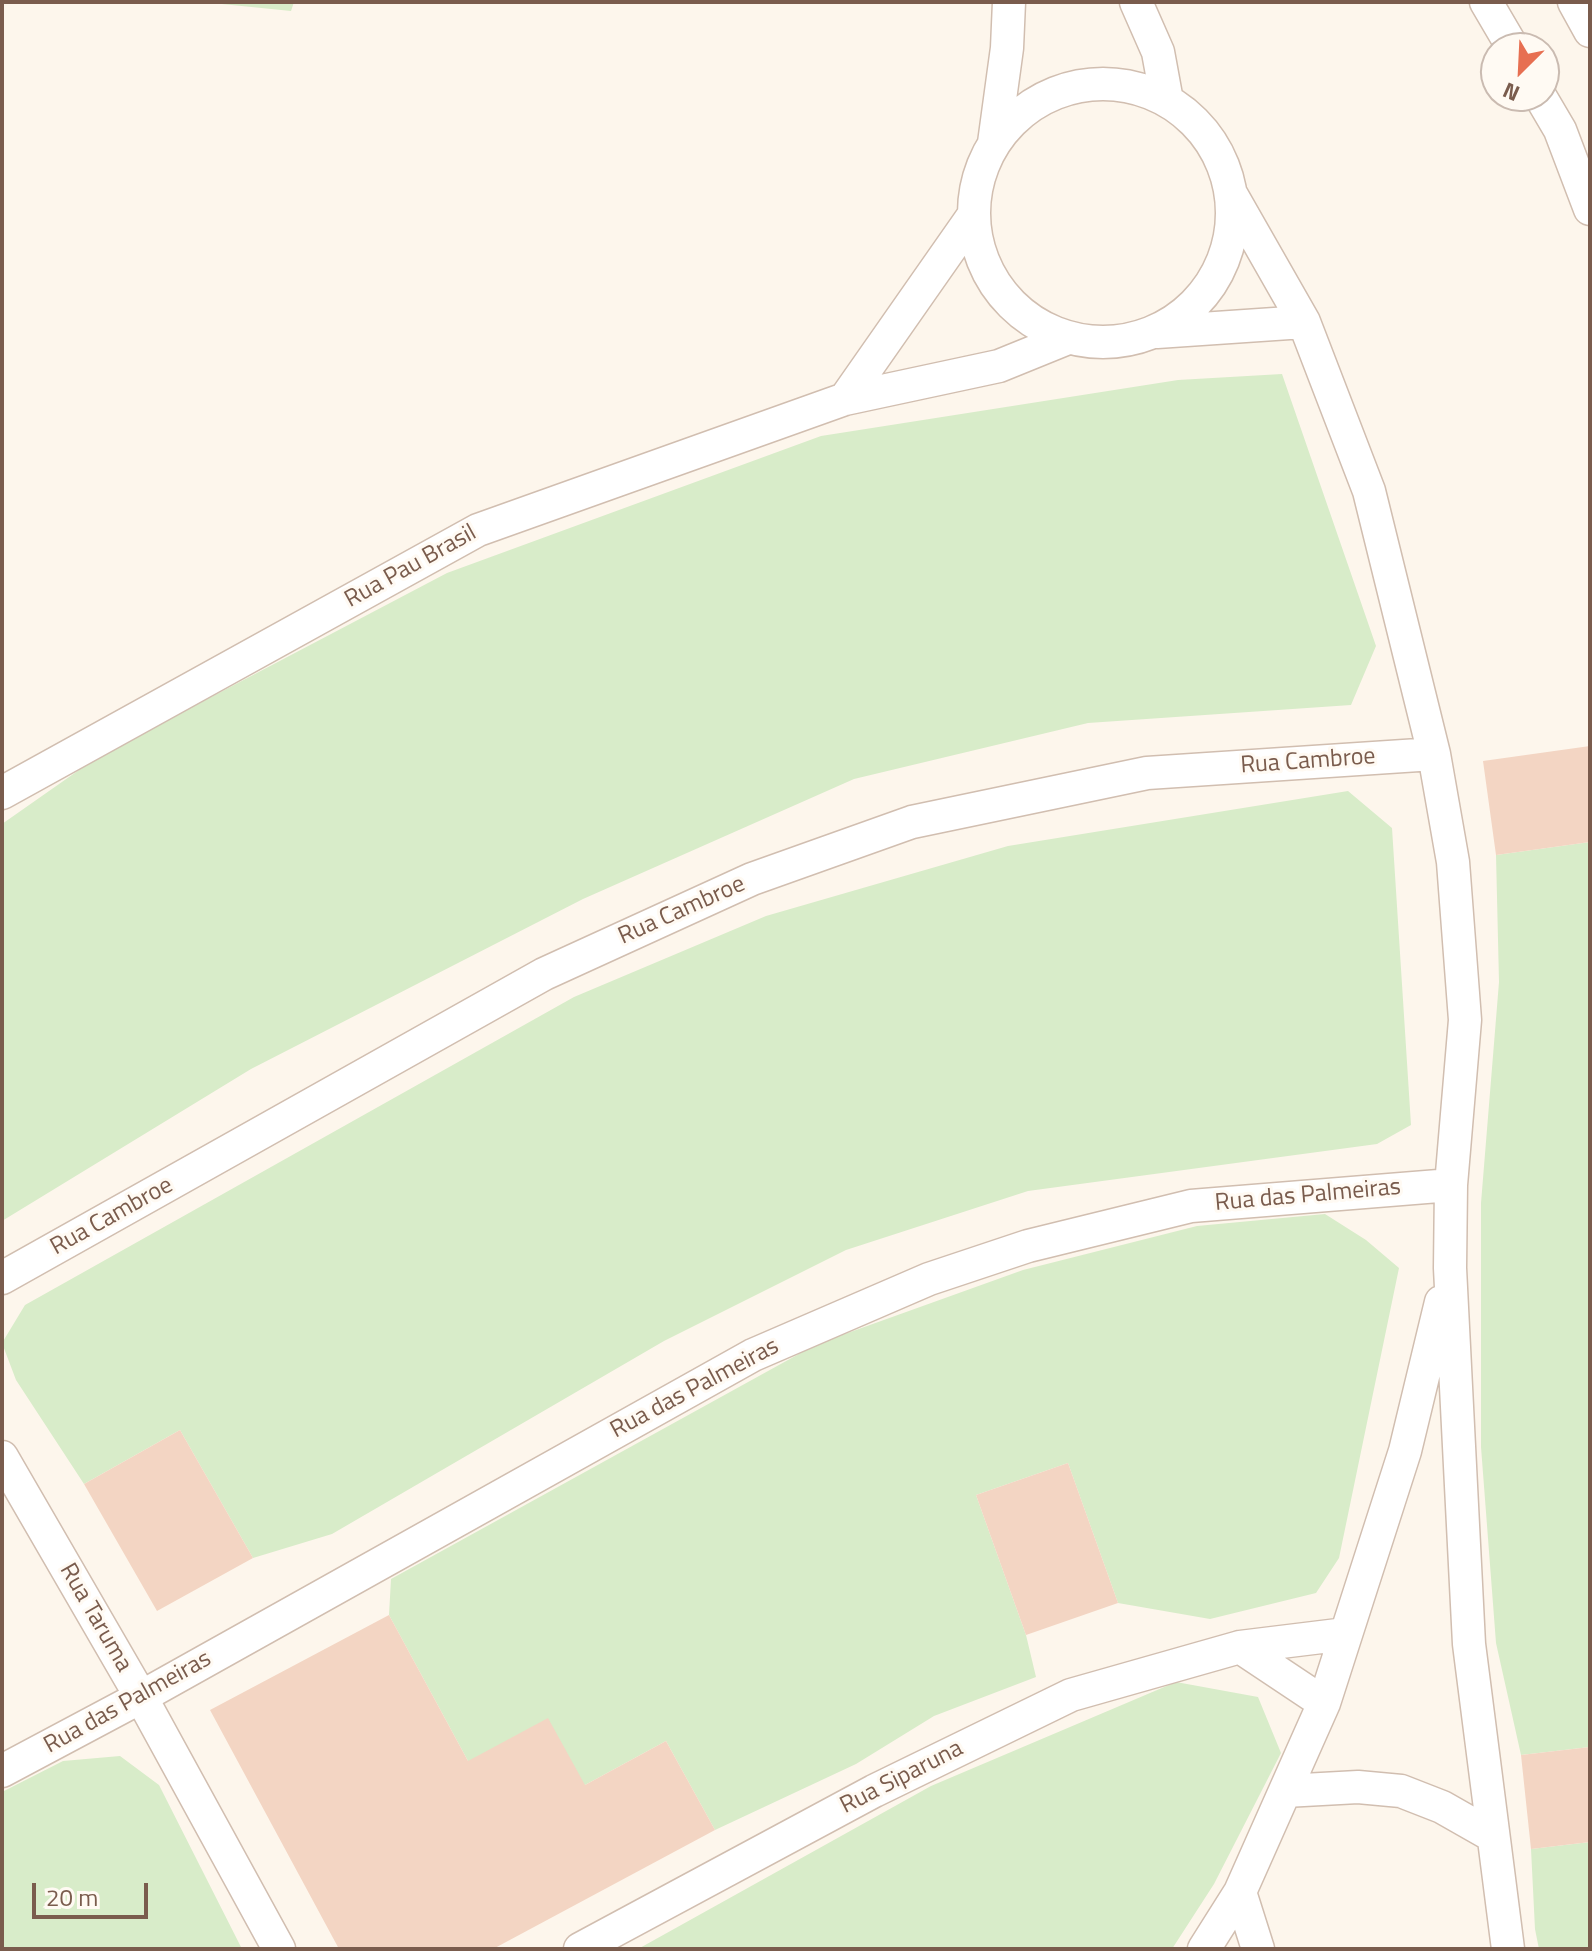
<!DOCTYPE html>
<style>
body{margin:0}
#map{position:relative;width:1592px;height:1951px;overflow:hidden;background:#fdf6ec;font-family:"Titillium Web",sans-serif}
canvas{display:block}
.frame{position:absolute;inset:0;border:4px solid #7a5c4d;pointer-events:none}
.north{position:absolute;left:1480px;top:32px;width:80px;height:80px;box-sizing:border-box;background:#fffaf3;border:2px solid #cabbb1;border-radius:50%;rotate:204deg;font-size:22px;font-weight:700;line-height:32px;text-align:center;color:#7a5c4d}
.north::after{content:'';display:block;margin:auto;width:28px;height:36px;background:#e76f51;clip-path:polygon(50% 0,100% 100%,50% 72%,0 100%)}
.scale{position:absolute;left:32px;top:1883px;width:116px;height:36px;box-sizing:border-box;border:4px solid #7a5c4d;border-top:0;padding-left:10px;font-size:24px;line-height:28px;white-space:nowrap;color:#7a5c4d;-webkit-text-stroke:6px #fffaf3;paint-order:stroke}
</style>
<div id="map">
<canvas width="1592" height="1951"></canvas>
<div class="frame"></div>
<div class="north">N</div>
<div class="scale">20 m</div>
</div>
<script>
const context = document.querySelector('canvas').getContext('2d');
context.lineJoin = 'round';
function fill(path, color) { context.fillStyle = color; context.fill(path, 'evenodd'); }
const shape = rows => new Path2D(rows.map(r => 'M' + r).join(''));
function stroke(path, color, width, dash) { context.strokeStyle = color; context.lineWidth = width; context.lineCap = dash ? 'butt' : 'round'; context.setLineDash(dash || []); context.stroke(path); }
function write(font, color, halo, rows, align = 'center') {
  context.font = font + ' "Titillium Web",sans-serif'; context.lineWidth = 6; context.setLineDash([]); context.textBaseline = 'middle'; context.strokeStyle = halo; context.fillStyle = color; for (const [text, x, y, turn = 0] of rows) {
    context.save(); context.translate(x, y); context.rotate((+turn || 0) * Math.PI / 180); context.textAlign = isNaN(turn) ? turn : align; if (halo) context.strokeText(text, 0, 0); context.fillText(text, 0, 0); context.restore();
  }
}
const green = shape([
 [202,2,294,2,291,11],
 [1282,374,1376,646,1351,705,1088,723,854,779,583,899,251,1069,2,1221,2,824,99,756,447,573,821,436,1178,380],
 [1348,791,1392,828,1411,1125,1377,1144,1028,1191,846,1250,664,1341,332,1534,253,1558,180,1430,84,1484,16,1380,2,1343,25,1305,574,997,766,916,1008,846],
 [1590,842,1590,1747,1521,1755,1496,1643,1481,1447,1481,1203,1499,982,1496,855],
 [1325,1214,1366,1240,1399,1268,1339,1558,1316,1593,1210,1619,1118,1603,1068,1463,976,1495,1026,1635,1036,1677,934,1716,856,1764,715,1830,666,1741,585,1785,468,1761,389,1615,391,1579,817,1344,1023,1270,1197,1226],
 [1176,1682,1258,1697,1281,1753,1214,1884,1172,1949,638,1949,931,1786],
 [120,1756,159,1785,242,1949,2,1949,2,1792,63,1761],
 [1590,1842,1590,1949,1539,1949,1535,1929,1531,1849]
]);
const building = shape([
 [1590,746,1590,842,1496,855,1483,761],
 [180,1430,253,1558,157,1611,84,1484],
 [1068,1463,1118,1603,1026,1635,976,1495],
 [389,1615,468,1761,548,1718,585,1785,666,1741,715,1830,493,1949,339,1949,210,1710],
 [1590,1747,1590,1842,1531,1849,1521,1755]
]);
const street = shape([
 [1136,2,1158,52,1167,101],
 [1486,2,1513,48],
 [1574,2,1590,31],
 '974 213a129 129 0 1 1 258 0a129 129 0 1 1-258 0Z',
 [1540,96,1560,130,1590,209],
 [994,143,1007,48,1009,2],
 [1231,194,1304,322,1369,491,1434,754,1453,862,1465,1020,1451,1185,1450,1268,1469,1644,1508,1949],
 [973,216,845,399,999,366,1068,338],
 [1157,332,1304,322],
 [2,793,478,530,845,399],
 [2,1278,544,974,752,879,912,822,1147,773,1434,754],
 [2,1457,141,1697,279,1949],
 [1240,1647,1324,1703],
 [2,1771,141,1697,753,1355,929,1279,1028,1246,1191,1206,1451,1185],
 [1285,1791,1358,1787,1401,1791,1442,1807,1493,1836],
 [1240,1892,1258,1949],
 [580,1949,874,1791,1071,1695,1240,1647,1346,1634],
 [1204,1949,1240,1892,1324,1703,1405,1451,1441,1302]
]);
const streetNames = [
 ["Rua Pau Brasil",411,567,-29],
 ["Rua Cambroe",1308,762,-4],
 ["Rua Cambroe",682,911,-24],
 ["Rua das Palmeiras",1308,1196,-5],
 ["Rua Cambroe",112,1217,-29],
 ["Rua das Palmeiras",695,1389,-28],
 ["Rua Taruma",95,1618,60],
 ["Rua das Palmeiras",128,1703,-29],
 ["Rua Siparuna",902,1778,-27]
];
fill(green, '#d8ecc9');
fill(building, '#f3d5c3');
stroke(street, '#d1beb0', 35);
stroke(street, '#fff', 32);
write('24px', '#7a5c4d', '#fffaf3', streetNames);
</script>
